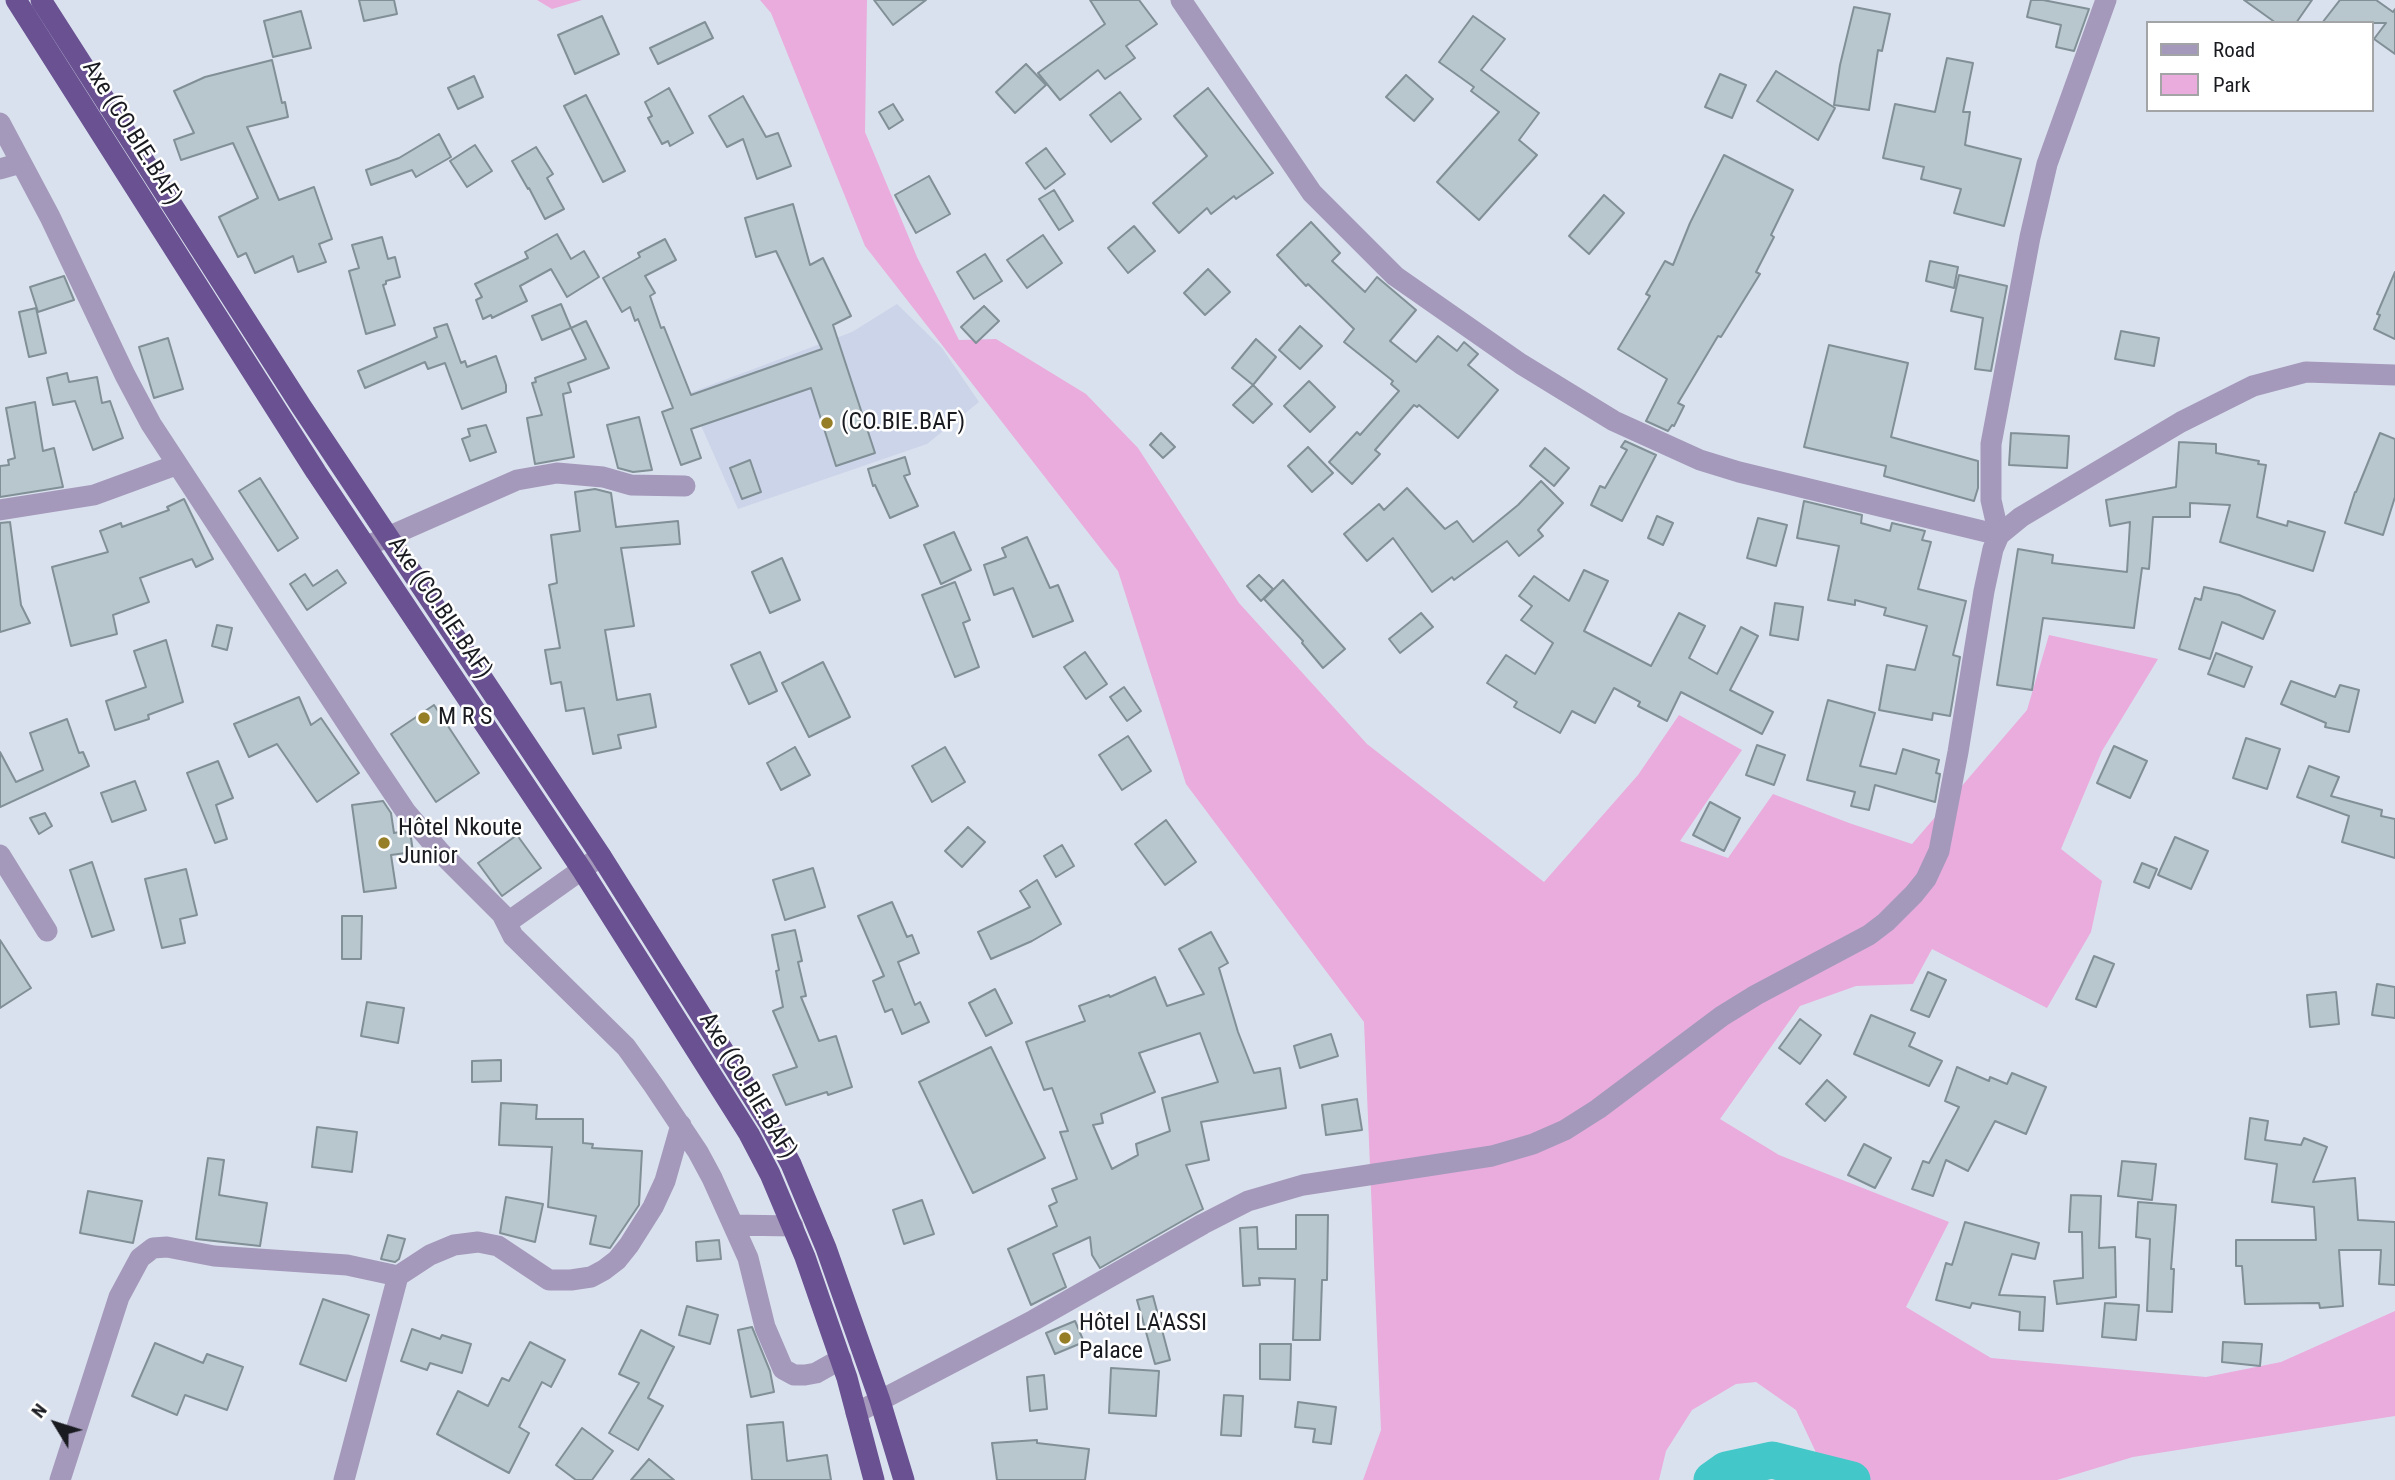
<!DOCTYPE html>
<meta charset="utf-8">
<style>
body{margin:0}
#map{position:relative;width:2395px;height:1480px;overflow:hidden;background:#dae1ee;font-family:"Roboto Condensed",sans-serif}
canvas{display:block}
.legend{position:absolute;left:2146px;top:21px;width:228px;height:91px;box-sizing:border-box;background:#fff;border:2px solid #a3a4a6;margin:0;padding:9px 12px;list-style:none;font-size:21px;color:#191b20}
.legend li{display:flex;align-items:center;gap:14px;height:35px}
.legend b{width:35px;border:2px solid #a3a4a6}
.north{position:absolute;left:21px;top:1389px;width:70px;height:70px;-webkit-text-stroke:5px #fff;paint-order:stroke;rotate:308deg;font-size:19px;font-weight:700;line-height:28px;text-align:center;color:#191b20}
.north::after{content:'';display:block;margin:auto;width:24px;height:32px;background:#191b20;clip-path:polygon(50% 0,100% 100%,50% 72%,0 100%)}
</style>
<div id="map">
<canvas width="2395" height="1480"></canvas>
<ul class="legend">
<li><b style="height:9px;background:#a499bb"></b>Road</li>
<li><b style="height:19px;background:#e9acdd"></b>Park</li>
</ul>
<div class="north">N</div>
</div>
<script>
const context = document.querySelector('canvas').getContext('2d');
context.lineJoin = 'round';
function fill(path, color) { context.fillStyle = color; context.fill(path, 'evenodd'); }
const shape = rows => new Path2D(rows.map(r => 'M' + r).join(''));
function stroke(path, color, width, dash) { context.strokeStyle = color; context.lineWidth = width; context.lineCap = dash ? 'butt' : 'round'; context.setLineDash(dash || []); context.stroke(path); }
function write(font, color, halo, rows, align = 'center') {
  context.font = font + ' "Roboto Condensed",sans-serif'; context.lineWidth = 5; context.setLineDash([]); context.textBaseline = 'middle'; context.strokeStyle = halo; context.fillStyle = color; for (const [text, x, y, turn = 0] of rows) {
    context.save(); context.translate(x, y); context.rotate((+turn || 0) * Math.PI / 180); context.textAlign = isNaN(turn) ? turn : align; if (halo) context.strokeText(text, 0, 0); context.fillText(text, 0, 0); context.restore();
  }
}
const built = shape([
 [897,304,942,348,979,402,927,444,738,509,687,394,852,332]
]);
const green = shape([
 [537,0,582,0,552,9],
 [760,0,867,0,865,132,917,257,959,340,996,339,1086,394,1138,448,1239,603,1367,744,1544,882,1638,775,1679,715,1742,750,1680,841,1728,858,1773,794,1849,823,1912,844,2027,710,2049,635,2158,659,2102,751,2061,849,2102,881,2091,932,2047,1008,1932,949,1913,984,1856,986,1800,1006,1720,1119,1779,1155,1949,1222,1906,1307,1991,1358,2206,1377,2281,1362,2395,1311,2395,1416,2133,1457,2057,1480,1829,1480,1796,1410,1756,1382,1736,1384,1692,1410,1666,1451,1659,1480,1363,1480,1381,1430,1364,1022,1186,784,1118,571,865,246,771,13]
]);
const river = shape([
 [1712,1480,1726,1470,1772,1460,1852,1480]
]);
const building = shape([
 [359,0,394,0,397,14,364,21,359,0],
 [874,0,926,0,893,25,874,0],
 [1090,0,1139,0,1157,24,1126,46,1135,58,1105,79,1098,70,1060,100,1038,73,1105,24,1090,0],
 [2031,0,2043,0,2089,9,2074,51,2056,47,2061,25,2027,17,2031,0],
 [2244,0,2312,0,2296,23,2276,23,2244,0],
 [2340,0,2376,0,2393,12,2395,9,2395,54,2374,39,2386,23,2322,23,2340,0],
 [1854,7,1890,14,1882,51,1878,50,1869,110,1834,105,1840,65,1854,7],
 [301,11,311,48,273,57,264,21,301,11],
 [602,16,619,54,575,74,558,35,602,16],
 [1473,16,1505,39,1481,70,1539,113,1519,140,1537,155,1479,220,1437,182,1499,112,1471,91,1474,87,1439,62,1473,16],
 [705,22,713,38,658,64,650,48,705,22],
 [1947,58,1973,63,1963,112,1970,112,1965,145,2021,159,2004,226,1954,213,1961,189,1921,179,1924,167,1883,158,1895,104,1935,112,1947,58],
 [272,60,282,103,285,102,288,117,247,127,279,200,314,187,332,239,319,244,326,262,298,272,293,256,255,273,246,253,238,257,219,217,258,198,233,143,181,160,174,140,194,133,174,91,205,77,272,60],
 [1026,64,1046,85,1015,113,996,92,1026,64],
 [1776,71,1835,108,1818,140,1757,101,1776,71],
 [1720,74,1746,85,1732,118,1705,107,1720,74],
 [1406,75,1433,99,1414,121,1386,97,1406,75],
 [474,76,483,97,458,109,448,88,474,76],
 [669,88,693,133,670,146,668,141,662,144,648,118,652,116,645,102,669,88],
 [1208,88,1273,173,1236,199,1234,196,1211,214,1207,208,1179,233,1153,203,1207,156,1174,116,1208,88],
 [1120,92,1141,119,1111,142,1090,115,1120,92],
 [586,95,625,171,603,182,564,106,586,95],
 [743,96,766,137,778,133,791,166,757,179,743,139,727,147,709,116,743,96],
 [893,104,903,120,889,129,879,112,893,104],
 [439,134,451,157,416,177,412,170,371,185,366,170,399,158,439,134],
 [475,145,492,171,467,187,450,161,475,145],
 [536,147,553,174,547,178,564,209,545,219,529,188,528,189,512,161,536,147],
 [1046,148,1065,174,1045,189,1026,163,1046,148],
 [1724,155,1793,190,1771,235,1774,237,1756,272,1760,274,1721,337,1718,336,1678,403,1684,406,1674,426,1672,425,1668,431,1646,421,1667,379,1618,349,1650,296,1646,294,1665,261,1673,265,1690,223,1724,155],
 [929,176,950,214,916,233,895,195,929,176],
 [1054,190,1073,221,1059,230,1039,199,1054,190],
 [1604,195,1624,213,1589,254,1569,236,1604,195],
 [793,204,810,265,823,258,851,316,833,325,875,453,836,466,811,388,691,429,701,458,681,465,662,412,673,408,638,319,635,321,630,307,622,312,603,278,640,257,638,253,665,239,676,260,645,276,655,293,650,296,661,328,664,327,691,395,822,349,776,251,756,257,745,218,793,204],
 [1311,222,1340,253,1332,261,1365,292,1377,277,1416,310,1390,341,1416,362,1438,336,1457,351,1464,342,1478,354,1468,365,1498,390,1458,438,1419,405,1417,407,1414,405,1375,450,1380,454,1352,484,1329,462,1357,432,1360,435,1399,391,1391,384,1393,381,1344,342,1354,329,1308,284,1306,286,1277,255,1311,222],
 [1134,226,1155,251,1128,273,1108,248,1134,226],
 [557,234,571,259,584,251,599,277,567,297,551,269,520,286,527,301,492,318,491,315,483,319,476,300,482,297,475,284,528,258,525,252,557,234],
 [1043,235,1062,263,1027,288,1007,260,1043,235],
 [382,237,388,259,395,257,400,277,386,281,386,284,383,285,395,325,366,334,349,271,359,268,352,245,382,237],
 [985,254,1002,281,974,299,957,272,985,254],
 [1930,261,1958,267,1954,288,1926,281,1930,261],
 [1208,269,1230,292,1205,315,1184,293,1208,269],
 [2395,272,2395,339,2374,329,2380,315,2377,314,2395,272],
 [1959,275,2007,286,1991,371,1975,369,1983,318,1951,311,1959,275],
 [64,276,74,300,38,312,30,287,64,276],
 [561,304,571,328,542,340,532,316,561,304],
 [984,306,999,321,976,343,961,327,984,306],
 [36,308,46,353,29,357,19,312,36,308],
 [586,321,609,368,568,383,571,392,563,394,574,457,535,464,527,418,542,415,532,383,536,382,535,378,586,359,571,328,586,321],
 [447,324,461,363,465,361,467,367,496,356,506,385,506,392,462,409,445,363,428,369,425,362,365,388,358,371,437,337,434,328,447,324],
 [1300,326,1322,346,1300,369,1279,350,1300,326],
 [2121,331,2159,338,2154,366,2115,359,2121,331],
 [168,338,183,389,154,398,139,347,168,338],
 [1256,339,1276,357,1253,385,1232,368,1256,339],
 [1829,345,1908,363,1891,437,1978,461,1978,488,1974,501,1884,476,1886,466,1804,447,1829,345],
 [67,373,69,382,97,377,102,403,110,401,123,438,93,450,75,401,53,405,47,378,67,373],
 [1309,381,1335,407,1310,432,1284,406,1309,381],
 [1253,385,1272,404,1253,423,1233,405,1253,385],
 [35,402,43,451,54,448,63,487,0,497,0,466,9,465,8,460,15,458,6,408,35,402],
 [639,417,652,470,633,472,618,468,607,425,639,417],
 [486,425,496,452,470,461,462,439,470,436,468,429,486,425],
 [1161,433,1175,447,1163,458,1150,445,1161,433],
 [2011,433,2069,436,2067,468,2009,465,2011,433],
 [2380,433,2395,439,2395,497,2383,535,2345,523,2355,492,2356,492,2380,433],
 [1625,441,1656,455,1622,521,1591,505,1600,486,1605,488,1627,450,1621,447,1625,441],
 [2179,442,2216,444,2216,453,2259,461,2258,464,2266,465,2257,517,2287,526,2288,521,2325,532,2313,571,2220,542,2230,505,2190,503,2190,517,2153,517,2149,569,2142,568,2134,628,2043,618,2032,690,1997,685,2018,549,2053,555,2052,563,2127,572,2130,522,2110,526,2106,500,2176,487,2179,442],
 [1308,447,1333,473,1312,492,1288,466,1308,447],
 [1545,448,1569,468,1554,486,1530,466,1545,448],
 [905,457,910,474,904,476,918,506,890,518,875,485,873,486,868,469,905,457],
 [750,460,761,492,742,499,730,468,750,460],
 [260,478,298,538,278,551,239,491,260,478],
 [1541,481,1563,503,1538,530,1543,536,1519,556,1507,541,1454,580,1452,577,1432,592,1393,538,1367,561,1344,534,1379,504,1384,510,1407,488,1445,529,1457,521,1473,542,1518,505,1541,481],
 [595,489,611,493,616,527,678,521,680,544,621,548,634,626,605,630,617,700,650,694,656,727,618,735,621,748,593,754,584,708,566,711,561,682,551,684,545,650,560,648,549,585,557,583,551,535,580,531,575,492,595,489],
 [184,499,213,559,196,567,192,559,140,578,149,602,113,615,117,634,71,646,52,567,108,552,100,531,121,523,122,527,169,510,167,507,184,499],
 [1804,501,1862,515,1861,523,1890,531,1892,523,1925,531,1922,540,1931,542,1918,589,1966,601,1953,655,1960,657,1950,716,1933,713,1932,720,1879,710,1887,665,1915,670,1927,626,1884,615,1886,608,1855,600,1855,605,1828,600,1839,546,1797,538,1804,501],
 [1657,516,1673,523,1663,545,1648,538,1657,516],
 [1758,518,1787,525,1776,566,1747,558,1758,518],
 [10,522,21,605,30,623,0,632,0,523,10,522],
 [954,532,971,570,941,584,924,545,954,532],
 [1027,537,1050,588,1058,585,1073,621,1033,637,1013,588,994,595,984,565,1006,557,1002,548,1027,537],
 [782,558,800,600,770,613,752,572,782,558],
 [337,570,346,583,307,610,290,584,305,574,313,586,337,570],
 [1584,570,1608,581,1584,631,1651,666,1679,613,1705,626,1689,658,1717,674,1741,627,1758,636,1730,690,1773,712,1762,734,1681,692,1667,721,1638,706,1640,702,1614,688,1595,723,1572,711,1560,733,1514,707,1517,702,1487,683,1506,655,1535,674,1553,643,1521,620,1532,606,1519,596,1534,576,1569,601,1584,570],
 [1259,575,1273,589,1261,601,1247,586,1259,575],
 [1283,580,1345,649,1323,668,1302,643,1303,641,1264,599,1283,580],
 [955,582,970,620,963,623,979,667,955,677,922,595,955,582],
 [2204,587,2239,595,2275,611,2263,639,2222,622,2210,659,2179,649,2195,598,2201,600,2204,587],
 [1775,603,1803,607,1798,640,1770,635,1775,603],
 [1421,613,1433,627,1400,653,1389,639,1421,613],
 [217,625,232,628,227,650,212,646,217,625],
 [166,640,183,702,148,715,149,719,115,730,106,701,146,687,134,651,166,640],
 [760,652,777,691,749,704,731,665,760,652],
 [1085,652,1107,684,1086,699,1064,667,1085,652],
 [2216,653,2252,667,2244,687,2208,674,2216,653],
 [823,662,850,717,809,737,782,683,823,662],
 [2291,681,2335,697,2340,685,2359,690,2349,732,2325,727,2326,723,2281,704,2291,681],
 [1124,687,1141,711,1127,721,1110,697,1124,687],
 [299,697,311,725,321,718,359,773,317,802,277,744,249,757,234,724,299,697],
 [1828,700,1875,713,1860,766,1896,774,1903,749,1939,760,1936,773,1940,774,1935,802,1875,785,1869,810,1851,806,1855,792,1807,780,1828,700],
 [434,705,479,773,436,802,391,734,434,705],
 [67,719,79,753,83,752,89,766,0,807,0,752,16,782,43,770,30,733,67,719],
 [1128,736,1151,771,1122,790,1099,755,1128,736],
 [2246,738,2280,749,2267,789,2233,778,2246,738],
 [1757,745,1785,755,1774,785,1746,775,1757,745],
 [2114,746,2147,761,2130,798,2097,783,2114,746],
 [795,747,810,775,781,790,767,763,795,747],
 [945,747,965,782,932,802,912,766,945,747],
 [218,761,233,798,216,805,227,839,215,843,187,773,218,761],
 [2309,766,2339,777,2331,796,2382,810,2381,816,2395,819,2395,858,2342,842,2349,816,2297,797,2309,766],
 [135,781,146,810,112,822,101,793,135,781],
 [383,801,391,813,394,833,405,831,411,838,413,852,391,855,396,888,364,892,352,805,383,801],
 [1710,802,1740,818,1724,851,1693,835,1710,802],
 [45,813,52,826,39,834,30,818,45,813],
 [1166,820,1196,862,1165,885,1135,844,1166,820],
 [968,827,985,842,962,867,945,851,968,827],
 [517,835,541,868,502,896,478,863,517,835],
 [2175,837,2208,851,2191,889,2158,875,2175,837],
 [1062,845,1074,866,1056,877,1044,856,1062,845],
 [92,862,114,930,92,937,70,870,92,862],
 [2142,863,2157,869,2149,888,2134,882,2142,863],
 [813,868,825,907,785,920,773,880,813,868],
 [186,869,197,915,180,919,185,943,162,948,145,879,186,869],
 [1037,880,1061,924,1032,941,991,959,978,932,1030,907,1020,891,1037,880],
 [892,902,907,937,912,935,919,953,898,962,915,1005,920,1002,929,1022,902,1034,892,1009,885,1012,873,981,884,976,858,916,892,902],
 [342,916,362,916,361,959,342,959,342,916],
 [795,930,802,961,798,962,806,996,801,997,819,1041,836,1036,852,1087,828,1095,827,1092,786,1105,773,1075,797,1067,773,1011,783,1007,776,971,779,970,772,935,795,930],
 [1211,932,1228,963,1219,968,1238,1032,1254,1073,1280,1068,1286,1108,1201,1122,1209,1160,1186,1165,1203,1209,1100,1268,1092,1255,1090,1237,1053,1254,1066,1287,1031,1305,1008,1249,1057,1226,1049,1206,1057,1202,1052,1189,1077,1179,1060,1132,1068,1131,1052,1088,1044,1090,1026,1042,1085,1021,1079,1006,1109,995,1110,997,1155,977,1167,1006,1204,994,1179,949,1211,932],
 [1200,1033,1218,1082,1162,1098,1170,1131,1136,1144,1138,1155,1112,1169,1093,1125,1103,1123,1101,1114,1155,1092,1139,1053,1200,1033],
 [0,940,31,988,0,1008,0,940],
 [2094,956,2114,964,2096,1007,2076,999,2094,956],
 [1928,972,1946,980,1929,1017,1911,1010,1928,972],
 [2377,984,2395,987,2395,1018,2372,1015,2377,984],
 [995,989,1012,1023,986,1036,969,1003,995,989],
 [2336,992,2339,1024,2310,1027,2307,995,2336,992],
 [367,1002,404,1008,398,1043,361,1036,367,1002],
 [1871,1015,1915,1033,1909,1046,1942,1061,1929,1086,1854,1054,1871,1015],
 [1800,1019,1821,1035,1800,1064,1779,1048,1800,1019],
 [1331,1034,1338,1056,1300,1068,1294,1046,1331,1034],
 [991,1047,1045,1158,973,1193,919,1082,991,1047],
 [501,1060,501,1081,472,1082,472,1061,501,1060],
 [1957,1067,1989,1081,1990,1077,2007,1084,2012,1073,2046,1087,2026,1134,1995,1121,1968,1171,1946,1160,1933,1196,1912,1189,1923,1161,1929,1163,1959,1107,1945,1101,1957,1067],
 [1827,1080,1846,1097,1825,1121,1806,1104,1827,1080],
 [1357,1099,1362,1130,1326,1135,1322,1105,1357,1099],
 [501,1103,537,1105,536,1119,583,1119,583,1143,593,1144,592,1148,642,1151,639,1205,610,1248,590,1244,596,1216,548,1207,552,1147,499,1145,501,1103],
 [2250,1118,2268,1121,2265,1140,2301,1145,2304,1138,2327,1147,2313,1182,2355,1178,2358,1220,2395,1222,2395,1285,2379,1284,2381,1250,2339,1250,2343,1306,2320,1308,2319,1303,2245,1304,2242,1266,2236,1266,2236,1240,2316,1240,2314,1207,2272,1202,2277,1164,2245,1159,2250,1118],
 [317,1127,357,1132,352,1172,312,1167,317,1127],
 [1864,1144,1891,1158,1875,1188,1848,1175,1864,1144],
 [208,1158,224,1160,219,1195,267,1203,260,1246,196,1239,208,1158],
 [2122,1161,2156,1164,2152,1200,2118,1196,2122,1161],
 [88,1191,142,1201,133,1243,80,1233,88,1191],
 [2071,1195,2101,1196,2099,1248,2115,1247,2116,1297,2057,1304,2054,1281,2083,1278,2082,1232,2069,1232,2071,1195],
 [506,1197,543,1204,535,1242,500,1233,506,1197],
 [922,1200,934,1234,904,1244,893,1210,922,1200],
 [2138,1202,2176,1205,2171,1269,2174,1269,2172,1312,2147,1311,2150,1239,2136,1237,2138,1202],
 [1296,1215,1328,1215,1327,1280,1322,1280,1320,1340,1293,1340,1295,1279,1259,1278,1260,1285,1243,1286,1240,1228,1257,1227,1258,1249,1296,1249,1296,1215],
 [1965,1222,2039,1243,2035,1259,2012,1254,1999,1295,2045,1297,2043,1331,2019,1330,2020,1312,1972,1303,1970,1308,1936,1300,1946,1263,1952,1265,1965,1222],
 [388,1235,405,1239,399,1259,395,1262,381,1259,388,1235],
 [719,1240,721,1259,697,1261,696,1242,719,1240],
 [1153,1296,1170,1360,1155,1364,1137,1300,1153,1296],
 [323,1299,369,1315,346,1381,300,1364,323,1299],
 [2105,1303,2139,1305,2136,1340,2102,1337,2105,1303],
 [687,1306,718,1315,710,1344,679,1335,687,1306],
 [1075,1321,1084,1342,1055,1354,1046,1333,1075,1321],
 [752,1327,770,1371,774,1392,751,1397,738,1330,752,1327],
 [412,1329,440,1339,442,1335,471,1344,462,1373,430,1363,427,1370,401,1361,412,1329],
 [641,1330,674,1347,648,1398,663,1406,638,1450,609,1433,639,1383,619,1374,641,1330],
 [530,1342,565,1360,551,1387,542,1382,519,1427,529,1433,509,1473,437,1434,458,1391,488,1406,502,1378,509,1381,530,1342],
 [2223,1342,2262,1344,2260,1366,2222,1362,2223,1342],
 [155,1343,203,1363,207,1354,243,1367,227,1410,185,1395,177,1415,132,1396,155,1343],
 [1260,1344,1291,1344,1290,1380,1260,1379,1260,1344],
 [1111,1368,1159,1371,1156,1416,1109,1413,1111,1368],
 [1044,1375,1047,1409,1030,1411,1027,1377,1044,1375],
 [1224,1395,1243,1396,1241,1436,1221,1435,1224,1395],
 [1298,1402,1336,1407,1331,1444,1313,1442,1315,1429,1295,1427,1298,1402],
 [783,1422,787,1461,827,1455,831,1480,752,1480,747,1425,783,1422],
 [582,1428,613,1451,592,1480,576,1480,556,1465,582,1428],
 [1037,1440,1037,1443,1089,1449,1085,1480,997,1480,992,1443,1037,1440],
 [649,1459,674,1480,631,1480,649,1459]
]);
const minor = shape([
 [1181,0,1312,193,1395,276,1521,364,1614,421,1700,460,1739,472,1999,535,1991,500,1991,444,2030,237,2047,164,2106,0],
 [0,123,50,217,125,375,151,424,369,757,406,812,441,853,502,914,513,936,626,1047,654,1086,698,1152,712,1178,748,1258,765,1327,783,1369,794,1375,805,1375,816,1373,841,1359],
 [0,169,21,163],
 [0,510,94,495,176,465],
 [367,546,517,480,557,473,603,477,631,485,685,486],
 [0,855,47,931],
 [508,922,601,856],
 [734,1225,793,1226],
 [60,1480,119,1297,140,1258,153,1248,167,1247,214,1256,347,1265,398,1276],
 [344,1480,398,1276,430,1255,454,1245,478,1242,498,1246,549,1280,571,1280,591,1277,604,1270,617,1260,629,1245,653,1207,665,1181,681,1125]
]);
const tertiary = shape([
 [856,1413,1034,1320,1203,1224,1248,1201,1303,1185,1492,1156,1533,1144,1565,1130,1598,1109,1722,1016,1756,995,1869,935,1886,922,1914,894,1926,879,1939,851,1958,752,1984,591,1993,549,1999,535,2021,517,2181,422,2253,386,2306,372,2395,375]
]);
const trunk = shape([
 [16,0,316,472,582,870,749,1134,770,1174,805,1257,847,1378,874,1480],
 [41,0,301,406,601,856,769,1123,791,1164,826,1248,880,1401,904,1480]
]);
const markers = [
 [827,423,7,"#967e26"],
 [424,718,7,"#967e26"],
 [384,843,7,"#967e26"],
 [1065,1338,7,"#967e26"]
];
const streetNames = [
 ["Axe (CO.BIE.BAF)",131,133,58],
 ["Axe (CO.BIE.BAF)",439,608,56],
 ["Axe (CO.BIE.BAF)",747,1086,59]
];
const poiNames = [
 ["(CO.BIE.BAF)",841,423],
 ["M R S",438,718],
 ["Hôtel Nkoute",398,829],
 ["Junior",398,857],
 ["Hôtel LA'ASSI",1079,1324],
 ["Palace",1079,1352]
];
fill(built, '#cbd4e8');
fill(green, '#e9acdd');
stroke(river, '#43c7c9', 37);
fill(building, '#b8c6ce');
stroke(building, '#818f96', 2);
stroke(minor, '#a499bb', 21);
stroke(tertiary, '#a499bb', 21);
stroke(trunk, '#695192', 21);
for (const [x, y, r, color] of markers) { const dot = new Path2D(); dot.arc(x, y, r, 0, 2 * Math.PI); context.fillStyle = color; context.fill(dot); stroke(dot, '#fff', 2.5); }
write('24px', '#191b20', '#fff', streetNames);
write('24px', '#191b20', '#fff', poiNames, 'left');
</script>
